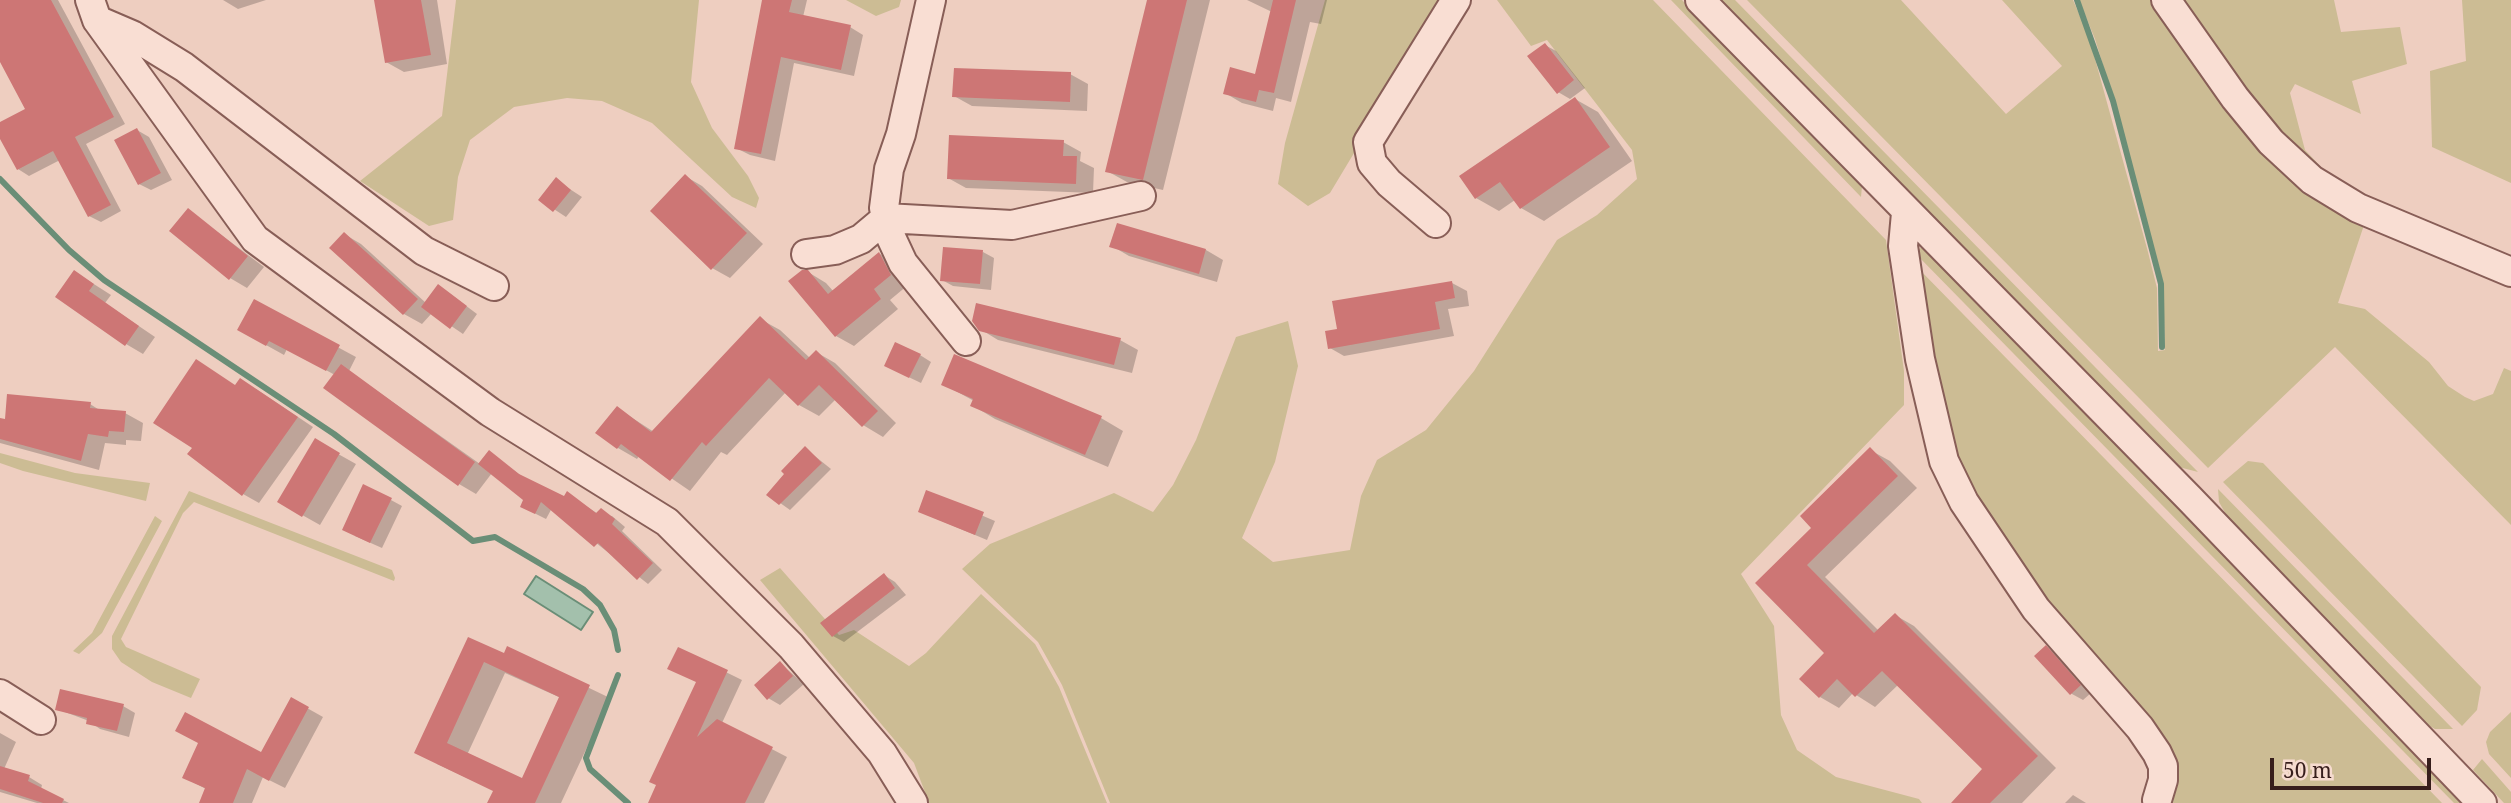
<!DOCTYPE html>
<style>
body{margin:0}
#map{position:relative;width:2511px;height:803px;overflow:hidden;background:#eecec0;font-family:"Noto Serif",serif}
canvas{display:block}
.scale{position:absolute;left:2270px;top:758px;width:161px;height:32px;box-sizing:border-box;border:4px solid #371e1c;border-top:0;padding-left:9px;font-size:21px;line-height:24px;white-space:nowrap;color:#371e1c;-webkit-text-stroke:5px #f6dbcf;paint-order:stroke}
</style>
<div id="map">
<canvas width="2511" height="803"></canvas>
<div class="scale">50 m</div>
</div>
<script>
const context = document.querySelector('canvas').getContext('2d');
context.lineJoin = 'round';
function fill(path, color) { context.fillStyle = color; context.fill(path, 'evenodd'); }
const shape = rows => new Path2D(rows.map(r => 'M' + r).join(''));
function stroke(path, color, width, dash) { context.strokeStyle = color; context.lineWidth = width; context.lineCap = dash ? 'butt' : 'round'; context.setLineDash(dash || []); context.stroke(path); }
const green = shape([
 [456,0,699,0,691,82,712,128,748,176,759,198,756,208,732,197,652,123,602,101,567,98,514,107,470,140,458,177,453,220,429,226,360,181,442,116],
 [846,0,901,0,899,7,876,16],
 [1325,0,1446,0,1330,193,1308,206,1278,184,1285,143],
 [1497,0,1653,0,1886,240,1904,371,1904,405,1741,574,1774,626,1781,715,1797,750,1836,777,1919,799,1922,803,1110,803,1062,685,1038,642,962,569,990,544,1114,493,1153,512,1173,485,1196,440,1236,337,1288,321,1298,366,1275,462,1242,538,1273,562,1350,550,1361,496,1377,460,1426,430,1474,371,1557,240,1597,215,1637,179,1632,150,1547,40,1531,46],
 [1671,0,1682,0,1862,186,1861,197],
 [1720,0,1735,0,2198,472,2175,466],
 [1747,0,1901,0,2006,114,2062,66,2002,0,2073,0,2089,37,2148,252,2157,288,2158,351,2165,350,2163,284,2114,101,2095,39,2079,0,2159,0,2206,66,2365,222,2338,303,2365,309,2429,362,2448,386,2465,397,2474,401,2493,394,2504,368,2511,371,2511,525,2335,347,2208,468],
 [2183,0,2334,0,2341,32,2400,27,2407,64,2352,81,2361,114,2295,84,2290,93,2305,150,2324,170,2369,204,2323,174,2272,125],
 [2462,0,2511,0,2511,183,2432,147,2430,71,2466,61],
 [1922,246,2469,803,2454,803,1916,254],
 [1915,265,2442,803,2173,803,2177,778,2170,761,2059,619,1973,497,1944,429],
 [0,453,75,473,150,483,146,501,23,471,0,463],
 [2248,461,2263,463,2481,687,2477,710,2462,726,2223,482],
 [2218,489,2453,729,2435,729,2426,724,2232,525,2219,502],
 [189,491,392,570,395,578,394,581,194,502,183,513,121,639,126,647,200,679,191,698,152,682,121,662,112,649,112,636],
 [155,516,162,521,102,633,79,654,73,651,92,633],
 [780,568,839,635,854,630,909,666,926,653,981,594,1035,644,1059,687,1107,803,929,803,914,763,760,580],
 [2511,712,2511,778,2489,754,2486,742,2490,732],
 [2482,759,2511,792,2511,803,2504,803,2473,770]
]);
const water = shape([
 [536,576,593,612,581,630,524,594,536,576]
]);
const shadow = shape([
 [0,0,58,0,125,124,86,144,121,211,101,222,89,216,60,160,29,176,18,169,0,135,0,123,27,110,0,58],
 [223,0,266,0,238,9],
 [376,0,437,0,447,64,404,72,386,62],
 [764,0,807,0,803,17,850,27,863,35,854,76,794,63,775,161,750,155,736,148],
 [1149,0,1210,0,1163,190,1127,182,1107,171],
 [1247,0,1327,0,1321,24,1310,22,1291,102,1276,98,1273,111,1242,103,1225,93,1257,76,1272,12],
 [1545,45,1556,51,1585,88,1570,99,1558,92],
 [1070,74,1088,84,1087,111,972,106,954,96],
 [1575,99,1598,112,1632,161,1544,221,1521,208,1515,200,1499,211,1476,198],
 [137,130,149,137,172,180,151,190,139,184],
 [1063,142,1081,152,1080,161,1094,168,1093,193,966,188,948,178],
 [685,176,702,186,763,244,730,278,712,268],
 [556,180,582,197,566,217,540,200],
 [188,210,264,267,247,288,230,278],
 [1118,225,1206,250,1223,260,1217,282,1129,256,1112,246],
 [344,234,361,244,426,303,449,293,477,314,463,334,432,313,422,324,404,314,332,248],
 [983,252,994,258,991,290,953,286,942,280],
 [880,254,897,264,908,285,890,300,898,309,854,346,836,336,808,272,826,283,834,292],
 [75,272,111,295,105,303,155,337,143,354,126,344],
 [1452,283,1467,291,1469,306,1448,309,1454,336,1344,356,1330,348,1339,330],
 [254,302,356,357,349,371,480,464,489,452,527,480,564,498,568,494,598,514,612,516,625,527,622,531,662,570,648,584,552,508,546,519,532,512,525,500,492,473,476,494,459,484,335,375,287,349,284,355,257,340],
 [760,319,780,330,810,358,816,352,835,363,896,423,883,437,863,425,836,399,819,416,799,405,786,392,727,455,721,452,690,491,639,456,637,459,618,448,617,408,654,432],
 [980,329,1120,340,1138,350,1132,373,998,340],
 [920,355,931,362,921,383,898,372],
 [943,384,1101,418,1123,431,1108,467,995,419,972,405,974,401],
 [236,386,256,389,313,427,259,503,243,494,194,448],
 [90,404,101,411,125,413,143,423,141,441,126,440,126,445,105,443,99,470,0,443,0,419,7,421],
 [315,441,356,464,320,525,279,502],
 [806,449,831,469,790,510,769,495],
 [1870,450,1890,461,1917,488,1825,577,1879,631,1895,615,1914,626,2056,768,2022,803,1963,803,1984,769,1899,684,1875,707,1853,693,1839,708,1820,697,1826,653,1757,583,1814,528],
 [927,492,995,521,987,540,920,512],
 [391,500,402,506,382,548,355,536],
 [884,575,895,582,906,595,844,642,833,636],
 [468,639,504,656,508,649,610,698,561,803,489,803,495,791,437,764],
 [505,673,561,698,523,781,467,755],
 [2046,648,2057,654,2091,693,2083,700,2072,694,2036,656],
 [679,649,742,680,722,723,787,757,764,803,650,803,697,682],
 [780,663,804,684,780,705,768,698],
 [291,699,323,717,285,788,263,777,252,803,200,803,206,789,185,778,262,755],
 [123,706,135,713,129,737,100,729,89,721,57,709],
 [0,733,16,742,4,769,29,777,42,785,41,789,69,803,37,803,0,792],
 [2073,795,2086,803,2065,803]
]);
const stream = shape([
 [2077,0,2113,101,2161,284,2162,347],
 [0,179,69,250,104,280,334,434,473,541,495,537,583,589,600,605,614,630,618,650],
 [618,675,586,758,590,769,628,803]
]);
const building = shape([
 [0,0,51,0,114,117,75,137,111,205,88,217,53,151,17,170,0,139,0,122,25,109,0,62],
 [374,0,421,0,431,55,385,63],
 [762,0,792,0,789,12,851,25,841,70,781,57,761,154,734,149],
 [1147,0,1187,0,1143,180,1105,172],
 [1273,0,1296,0,1274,93,1259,90,1256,102,1223,94,1230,67,1255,74],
 [1545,43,1574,80,1557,94,1527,56],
 [954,68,1071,72,1070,102,952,97],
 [1575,97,1610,147,1520,209,1500,182,1475,199,1459,176],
 [137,128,161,173,138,185,114,140],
 [949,135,1064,140,1063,156,1077,156,1076,184,947,179],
 [685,174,747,233,711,270,650,211],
 [556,177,571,190,553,212,538,200],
 [188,208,248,256,229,280,169,231],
 [1117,223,1206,249,1199,274,1109,247],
 [344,232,418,299,403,315,329,248],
 [943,247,983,250,980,284,940,281],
 [879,252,891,275,874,289,881,299,835,337,788,281,802,270,808,270,828,294],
 [74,270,94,284,89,291,139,326,125,346,55,297],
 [1452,281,1455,298,1435,302,1440,329,1328,349,1325,331,1337,329,1332,301],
 [438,284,467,306,450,329,421,307],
 [254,299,340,345,326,371,269,341,266,346,237,330],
 [976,303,1121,338,1114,365,979,331,972,321],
 [760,316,806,360,816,350,878,411,862,427,819,385,798,406,769,378,706,446,702,442,670,481,621,444,617,449,595,433,617,406,651,432],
 [895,342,921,354,909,378,884,366],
 [954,354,1102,416,1085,455,970,406,973,399,941,385],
 [196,359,235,385,240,378,298,417,242,496,187,454,192,448,153,423],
 [341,364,475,462,458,486,323,388],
 [7,394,91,402,90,408,126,411,124,432,109,431,108,437,88,434,81,461,0,439,0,418,5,419],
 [315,438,340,453,302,517,277,502],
 [805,446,822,463,779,505,766,495,784,474,781,471],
 [1870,447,1898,476,1807,565,1874,633,1895,613,2038,756,1990,803,1951,803,1982,769,1882,671,1855,697,1837,679,1819,698,1799,679,1824,653,1755,583,1811,528,1800,516],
 [489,450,519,474,564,496,567,491,596,513,601,508,615,519,612,524,653,563,637,580,598,543,594,547,541,502,535,514,520,507,523,500,478,464],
 [363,484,392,498,370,543,342,530],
 [926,490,984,512,975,535,918,512],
 [884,573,895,588,832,637,820,623],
 [468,637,504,653,507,646,590,685,535,803,487,803,493,791,414,753],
 [484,662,559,697,522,778,447,743],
 [2046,645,2081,685,2070,695,2034,656],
 [678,647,728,670,697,737,717,719,773,747,745,803,648,803,656,785,649,782,696,682,667,669],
 [780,661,793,676,767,700,754,685],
 [60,689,124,704,117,731,86,724,87,718,55,710],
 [291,697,309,707,269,781,247,769,233,803,199,803,205,788,182,778,198,743,175,731,185,712,261,752],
 [0,766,30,775,28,781,64,799,62,803,43,803,0,789]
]);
const minor = shape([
 [90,0,97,20,255,239,490,412,667,522,791,646,882,753,913,803],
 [931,0,901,134,889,169,884,208,889,233,903,263,966,341],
 [1700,0,2189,498,2482,803],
 [2166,0,2235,98,2271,142,2312,180,2358,208,2511,272],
 [97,20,132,35,184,67,424,251,494,286],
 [1906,213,1903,246,1920,359,1944,461,1964,502,2036,609,2140,728,2157,753,2163,766,2163,780,2157,800],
 [1436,223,1389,183,1372,163,1368,142,1456,0],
 [806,254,835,250,861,239,886,218,1012,225,1141,196],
 [0,694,41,720]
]);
fill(green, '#ccbc94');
fill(water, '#a3c0ac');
stroke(water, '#6a8e77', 2);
fill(shadow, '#0003');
stroke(stream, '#6a8e77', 6);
fill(building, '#cd7675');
stroke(minor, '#885e57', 32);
stroke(minor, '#f9ded3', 28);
</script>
